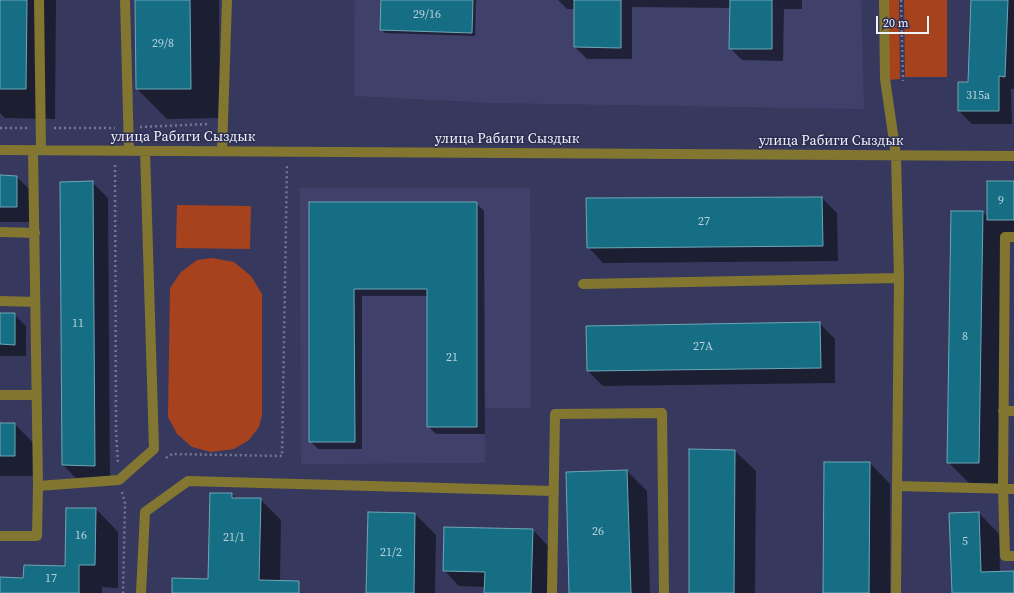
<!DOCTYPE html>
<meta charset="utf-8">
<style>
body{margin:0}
#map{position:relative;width:1014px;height:593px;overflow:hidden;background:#36395d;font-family:"Source Serif 4",serif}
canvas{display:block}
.scale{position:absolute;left:876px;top:16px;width:53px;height:18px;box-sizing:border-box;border:2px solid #f1f3fc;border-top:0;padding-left:5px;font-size:12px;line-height:14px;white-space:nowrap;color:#f1f3fc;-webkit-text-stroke:3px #2c2e52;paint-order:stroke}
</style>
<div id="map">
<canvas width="1014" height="593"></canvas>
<div class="scale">20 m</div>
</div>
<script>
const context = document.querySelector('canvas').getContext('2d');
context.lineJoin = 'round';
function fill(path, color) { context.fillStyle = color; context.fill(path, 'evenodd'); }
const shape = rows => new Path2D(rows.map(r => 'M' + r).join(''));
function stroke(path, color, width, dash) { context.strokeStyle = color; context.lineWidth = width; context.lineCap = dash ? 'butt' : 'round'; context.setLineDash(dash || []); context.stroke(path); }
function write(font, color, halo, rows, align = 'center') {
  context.font = font + ' "Source Serif 4",serif'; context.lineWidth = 3; context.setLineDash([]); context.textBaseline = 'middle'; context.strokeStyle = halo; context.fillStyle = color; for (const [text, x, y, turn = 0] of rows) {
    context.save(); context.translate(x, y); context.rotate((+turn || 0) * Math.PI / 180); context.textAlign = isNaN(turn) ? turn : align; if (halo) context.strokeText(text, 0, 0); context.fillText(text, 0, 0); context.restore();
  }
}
const built = shape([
 [355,0,861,0,864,109,495,103,354,96],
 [300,188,530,188,531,408,485,408,485,463,301,464]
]);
const green = shape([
 [888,0,899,0,900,79,889,80],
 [904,0,947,0,947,77,905,77],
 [177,205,251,206,250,249,176,248],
 [212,258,234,262,251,276,262,294,262,415,259,427,249,440,234,449,211,452,192,447,177,434,168,417,170,288,181,272,197,260]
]);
const shadow = shape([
 [0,0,56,0,55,119,5,118,0,113],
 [136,0,219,0,220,118,167,119,137,89],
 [382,0,476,0,475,36,385,33,381,29],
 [558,0,802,0,802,9,784,9,783,61,742,60,730,48,731,8,632,7,632,59,587,59,575,47,575,9,567,9],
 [972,0,1014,0,1014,89,1011,89,1012,124,972,124,959,111,969,83],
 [0,176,17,177,32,192,32,222,0,222],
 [92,182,108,198,110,480,78,480,63,465,61,183],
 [1014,182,1014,240,1009,240,1000,484,969,483,948,462,983,212,988,217],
 [822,198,837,213,838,261,603,263,588,247],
 [310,203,476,203,484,211,485,434,436,434,428,426,428,296,362,296,362,449,318,449,310,441],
 [0,314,14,314,26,326,26,356,0,356],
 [819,323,835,339,835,383,603,386,588,371],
 [0,424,15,424,35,445,36,476,0,476],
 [735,451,756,471,755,593,690,593],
 [870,463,890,484,890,593,824,593],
 [627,471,647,491,650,593,570,593,567,473],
 [232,494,237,499,260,499,281,520,280,581,297,593,173,593,209,580],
 [96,509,118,532,118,588,102,587,102,593,0,593,0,578,24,579,66,567],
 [979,513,999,534,1000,573,1014,572,1014,593,953,593],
 [415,514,436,535,435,593,367,593],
 [533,530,548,546,547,593,485,593,486,587,459,586,444,570]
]);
const building = shape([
 [0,0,27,0,26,89,0,89,0,0],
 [135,0,190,0,191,89,136,89,135,0],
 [381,0,473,0,472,33,380,30,381,0],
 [574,0,621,0,621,48,574,47,574,0],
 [730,0,772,0,772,49,729,49,730,0],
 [971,0,1008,0,1005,77,999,76,999,111,958,111,958,82,968,82,971,0],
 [0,175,17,176,17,207,0,207,0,175],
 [93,181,95,466,62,465,60,182,93,181],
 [987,181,1014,181,1014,220,987,220,987,181],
 [822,197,823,246,587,248,586,198,822,197],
 [309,202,477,202,477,427,427,427,427,289,354,289,355,442,309,442,309,202],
 [951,211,983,211,979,463,947,463,951,211],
 [0,313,15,313,15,345,0,344,0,313],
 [820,322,821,368,587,371,586,326,820,322],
 [0,423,15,423,15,456,0,456,0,423],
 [689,449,735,450,734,593,689,593,689,449],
 [824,462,870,462,869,593,823,593,824,462],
 [627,470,631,593,569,593,566,472,627,470],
 [210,493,232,493,232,498,261,498,259,580,299,581,299,593,172,593,172,578,208,579,210,493],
 [66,508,96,508,95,565,79,565,79,593,0,593,0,577,23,578,24,565,65,566,66,508],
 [368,512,415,513,414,593,366,593,368,512],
 [979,512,981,572,1014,571,1014,593,952,593,949,513,979,512],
 [444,527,533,529,531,593,484,593,485,572,443,571,444,527]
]);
const path = shape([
 [901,0,903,81],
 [140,127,209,124],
 [0,128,27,128],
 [54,128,115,128],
 [115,165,116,433,118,464],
 [166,458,172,454,282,456,287,165],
 [122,492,125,503,123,593]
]);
const minor = shape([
 [39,0,41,150],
 [125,0,129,151],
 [884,0,885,79,896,155,899,278,896,593],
 [0,150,1014,156],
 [33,150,38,486,119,480,154,449,145,151],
 [222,151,227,0],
 [0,232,35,233],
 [1014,237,1005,237,1003,488,1005,556,1014,556],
 [583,284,899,278],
 [0,301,35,302],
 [0,395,36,395],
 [1003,411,1014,411],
 [897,486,1014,489],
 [0,536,37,536,38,486],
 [141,593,145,512,188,481,554,491],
 [552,593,555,414,662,413,664,593]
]);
const numberNames = [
 ["29/16",427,15],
 ["29/8",163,44],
 ["315а",978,96],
 ["9",1001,201],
 ["27",704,222],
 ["11",78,324],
 ["8",965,337],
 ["27А",703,347],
 ["21",452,358],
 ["26",598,532],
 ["16",81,536],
 ["21/1",234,538],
 ["5",965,542],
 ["21/2",391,553],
 ["17",51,579]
];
const streetNames = [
 ["улица Рабиги Сыздык",183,137],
 ["улица Рабиги Сыздык",507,139],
 ["улица Рабиги Сыздык",831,141]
];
fill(built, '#3f416b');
fill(green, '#a6431e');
fill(shadow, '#0007');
fill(building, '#156e84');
stroke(building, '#6ea6b7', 1);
stroke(path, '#747692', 2.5, [2, 3]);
stroke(minor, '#827631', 10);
write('12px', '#bad2de', null, numberNames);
write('14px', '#f1f3fc', '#2c2e52', streetNames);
</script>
